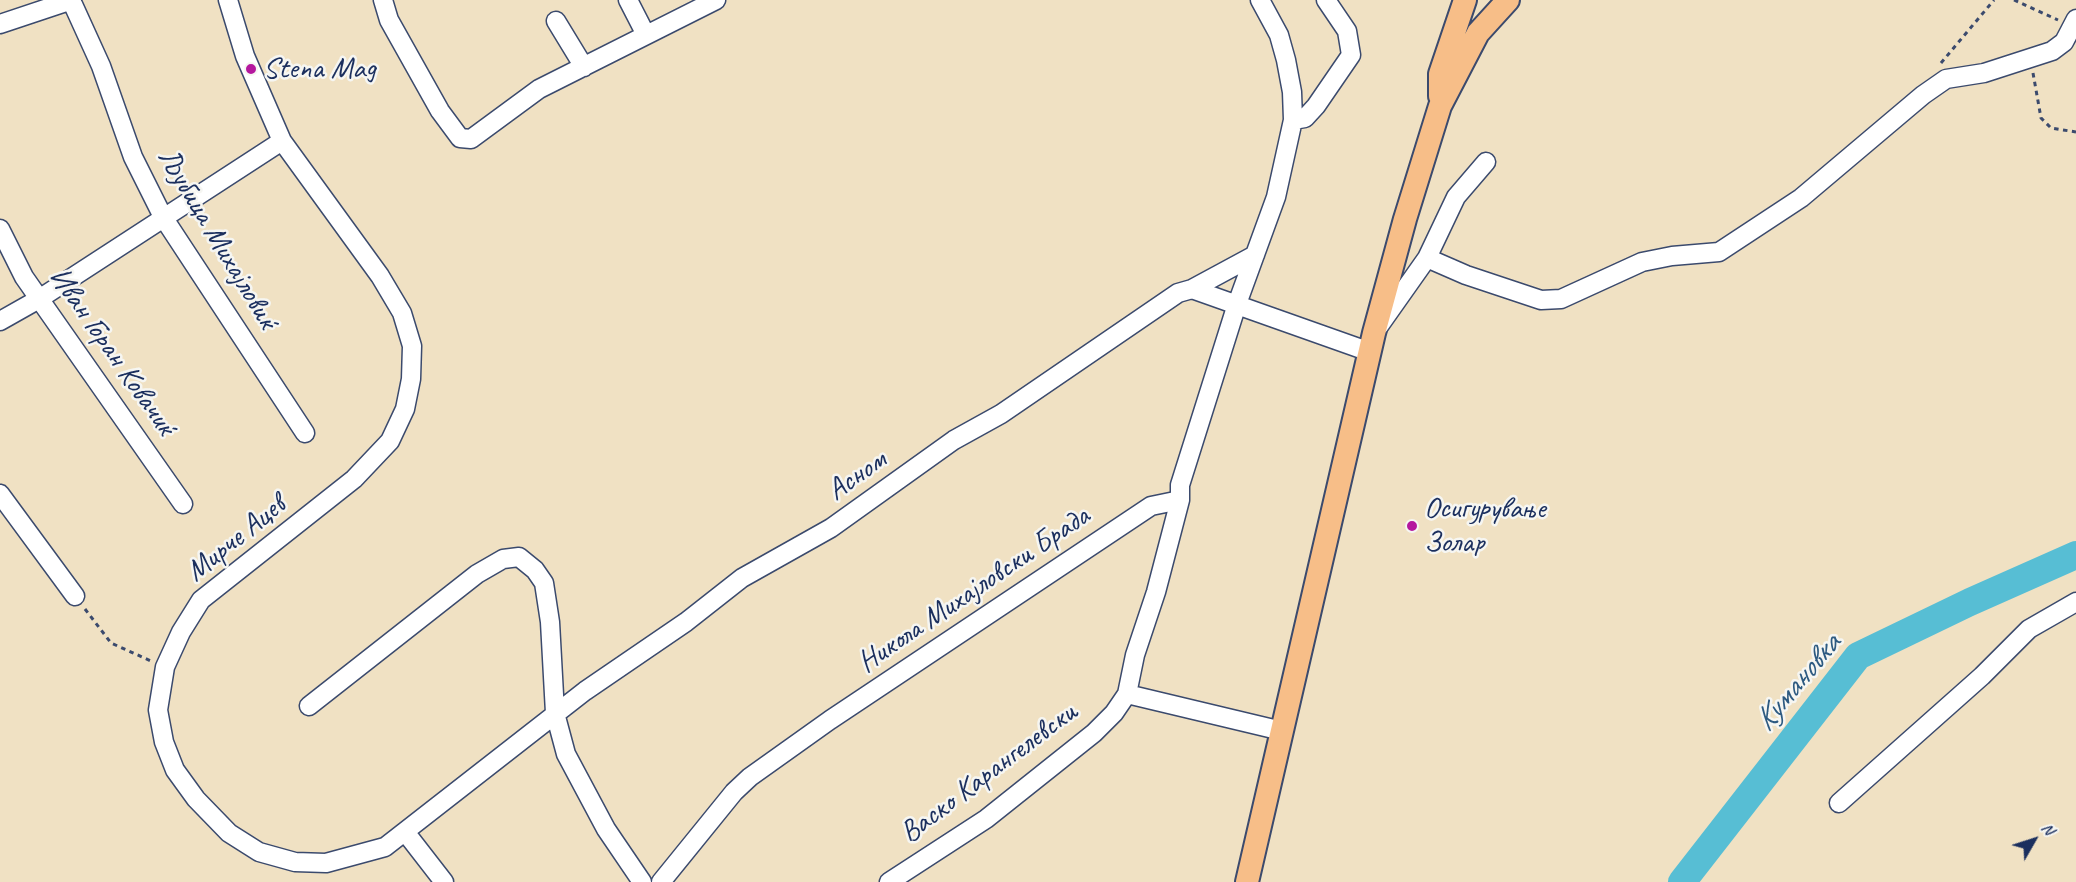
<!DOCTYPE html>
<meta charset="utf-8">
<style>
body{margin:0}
#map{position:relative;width:2076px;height:882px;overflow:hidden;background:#f0e1c3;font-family:Caveat,sans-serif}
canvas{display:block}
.north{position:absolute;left:2004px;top:810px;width:60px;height:60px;-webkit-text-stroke:4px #f6f6f2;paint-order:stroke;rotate:51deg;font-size:16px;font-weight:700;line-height:24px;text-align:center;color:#1b2f5e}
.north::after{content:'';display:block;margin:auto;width:21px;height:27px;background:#1b2f5e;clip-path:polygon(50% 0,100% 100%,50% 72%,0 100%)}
</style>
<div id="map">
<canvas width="2076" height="882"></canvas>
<div class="north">N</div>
</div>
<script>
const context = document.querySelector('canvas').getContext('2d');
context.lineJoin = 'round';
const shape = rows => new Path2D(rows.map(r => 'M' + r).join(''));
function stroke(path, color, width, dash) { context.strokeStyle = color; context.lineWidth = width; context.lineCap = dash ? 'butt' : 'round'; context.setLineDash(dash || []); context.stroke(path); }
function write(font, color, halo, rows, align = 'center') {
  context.font = font + ' Caveat,sans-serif'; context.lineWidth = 5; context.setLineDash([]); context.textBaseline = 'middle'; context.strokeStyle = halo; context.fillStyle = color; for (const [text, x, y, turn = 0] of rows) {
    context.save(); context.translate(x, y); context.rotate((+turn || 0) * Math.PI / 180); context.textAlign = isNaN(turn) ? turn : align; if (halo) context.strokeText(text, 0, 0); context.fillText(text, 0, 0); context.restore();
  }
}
const river = shape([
 [1682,882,1858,656,1970,602,2076,555]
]);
const path = shape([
 [2014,0,2058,20],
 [1941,63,1994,0],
 [2033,73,2041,118,2051,128,2076,132],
 [85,609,111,643,151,661]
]);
const minor = shape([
 [71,0,101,66,133,157,163,217,305,433],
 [228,0,245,56,282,141,380,276,402,313,412,346,411,379,405,409,390,441,354,479,201,600,181,632,165,667,158,710,164,742,175,770,196,799,229,833,259,852,295,862,326,863,385,847,585,691,686,622,742,578,831,528,954,440,1001,414,1178,293,1192,289,1255,255],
 [383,0,389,20,440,111,460,138,471,139,539,89,716,0],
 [628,0,646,35],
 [556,21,584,67],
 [0,24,72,0],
 [1293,120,1305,118,1316,106,1351,55,1347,31,1326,0],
 [0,229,24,277,183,504],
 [1427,258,1466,275,1541,300,1561,299,1642,262,1672,256,1719,252,1801,198,1923,95,1946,79,1984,73,2052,51,2064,42,2076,19],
 [1192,289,1370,352],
 [0,321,39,299,282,141],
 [1379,326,1427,258,1456,197,1486,162],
 [0,494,75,596],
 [1127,694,1282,731],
 [309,706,477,574,503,559,519,557,535,570,544,583,550,622,555,713,566,754,606,829,642,882],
 [1839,803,1982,676,2029,629,2076,602],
 [406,833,444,882],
 [661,882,734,792,750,777,830,720,1151,506,1180,500,1180,485,1237,304,1276,197,1293,120,1292,92,1286,60,1279,35,1260,0],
 [889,882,986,819,1094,733,1114,713,1127,694,1135,655,1156,592,1180,500]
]);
const major = shape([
 [1440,96,1440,74,1465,0],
 [1247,882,1374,333,1405,219,1440,106,1478,33,1508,0]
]);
const markers = [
 [251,69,6,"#b5179e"],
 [1412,526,6,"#b5179e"]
];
const poiNames = [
 ["Stena Mag",263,69],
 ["Осигурување",1424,509],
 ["Золар",1424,543]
];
const streetNames = [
 ["Љубица Михајловиќ",217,239,59],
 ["Иван Горан Ковачиќ",112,352,55],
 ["Асном",857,476,-35],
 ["Мирче Ацев",236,539,-39],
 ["Никола Михајловски Брада",974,590,-34],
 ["Васко Карангелевски",989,773,-37]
];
const waterNames = [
 ["Кумановка",1798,683,-50]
];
stroke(river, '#57bed4', 28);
stroke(minor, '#3b4a6d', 21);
stroke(major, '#3b4a6d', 26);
stroke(path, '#3b4a6d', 3, [4.5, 4.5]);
stroke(minor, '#fff', 18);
stroke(major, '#f7be88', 22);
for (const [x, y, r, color] of markers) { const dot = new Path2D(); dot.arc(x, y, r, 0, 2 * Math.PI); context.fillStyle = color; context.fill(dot); stroke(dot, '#f6f6f2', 2); }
write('30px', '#1b2f5e', '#f6f6f2', poiNames, 'left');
write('30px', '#1b2f5e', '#f6f6f2', streetNames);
write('italic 32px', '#2d5a81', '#f6f6f2', waterNames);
</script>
